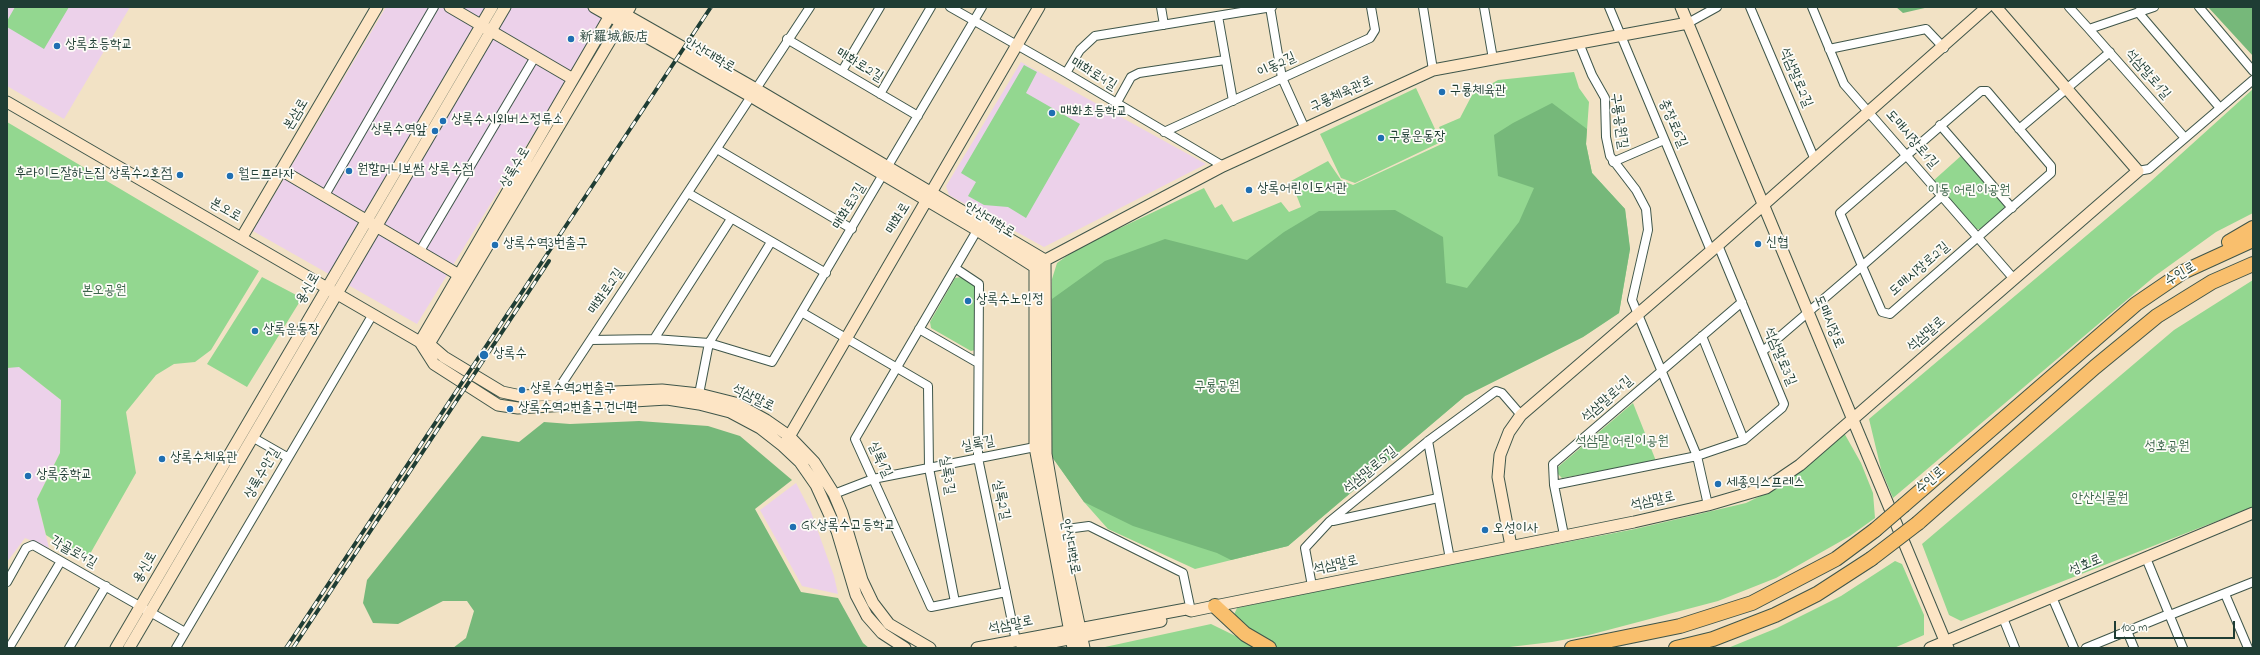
<!DOCTYPE html>
<meta charset="utf-8">
<style>
body{margin:0}
#map{position:relative;width:2260px;height:655px;overflow:hidden;background:#f2e2c5;font-family:"Indie Flower",sans-serif}
canvas{display:block}
.frame{position:absolute;inset:0;border:8px solid #1f3d34;pointer-events:none}
.scale{position:absolute;left:2114px;top:621px;width:121px;height:18px;box-sizing:border-box;border:2px solid #1f3d34;border-top:0;padding-left:5px;font-size:12px;line-height:14px;white-space:nowrap;color:#1f3d34;-webkit-text-stroke:3px #fdfcf7;paint-order:stroke}
</style>
<div id="map">
<canvas width="2260" height="655"></canvas>
<div class="frame"></div>
<div class="scale">100 m</div>
</div>
<script>
const context = document.querySelector('canvas').getContext('2d');
context.lineJoin = 'round';
function fill(path, color) { context.fillStyle = color; context.fill(path, 'evenodd'); }
const shape = rows => new Path2D(rows.map(r => 'M' + r).join(''));
function stroke(path, color, width, dash) { context.strokeStyle = color; context.lineWidth = width; context.lineCap = dash ? 'butt' : 'round'; context.setLineDash(dash || []); context.stroke(path); }
function write(font, color, halo, rows, align = 'center') {
  context.font = font + ' "Indie Flower","LXGW WenKai TC","Poor Story",sans-serif'; context.lineWidth = 3.5; context.setLineDash([]); context.textBaseline = 'middle'; context.strokeStyle = halo; context.fillStyle = color; for (const [text, x, y, turn = 0] of rows) {
    context.save(); context.translate(x, y); context.rotate((+turn || 0) * Math.PI / 180); context.textAlign = isNaN(turn) ? turn : align; if (halo) context.strokeText(text, 0, 0); context.fillText(text, 0, 0); context.restore();
  }
}
const built = shape([
 [7,7,130,7,64,119,7,86],
 [386,7,611,7,417,324,253,231],
 [1021,62,1206,164,1044,247,949,195,946,186],
 [18,366,61,400,60,453,37,499,49,548,25,538,7,562,7,368],
 [796,483,811,512,834,576,838,594,802,586,760,510]
]);
const green = shape([
 [15,7,69,7,44,49,7,27,7,21],
 [1024,65,1037,72,1026,93,1080,124,1026,218,1008,207,984,205,968,196,976,182,961,173],
 [1574,72,1579,88,1589,102,1586,144,1592,173,1625,209,1630,249,1619,313,1583,337,1465,396,1288,546,1195,569,1108,529,1084,502,1050,454,1052,279,1057,263,1078,248,1204,188,1215,208,1222,204,1233,222,1281,202,1289,212,1301,207,1291,181,1328,161,1341,180,1353,185,1446,142,1439,127,1460,118,1472,95,1498,80],
 [1416,88,1441,142,1355,183,1341,178,1320,134],
 [2253,89,2253,213,2216,232,2155,276,1893,498,1881,469,1869,419,2150,182],
 [7,122,259,271,211,350,195,362,174,364,156,375,126,412,136,473,86,561,46,535,37,499,60,453,61,400,19,367,7,368],
 [1962,155,2005,203,2004,209,1981,229,1975,229,1933,181],
 [262,277,302,298,247,387,207,364],
 [961,277,974,285,975,350,971,351,931,328,930,322,955,278],
 [2253,280,2253,507,1961,621,1949,615,1922,544,2174,330],
 [1633,403,1656,461,1562,478,1557,473,1558,467],
 [1843,431,1861,463,1873,493,1875,518,1850,536,1776,578,1718,601,1589,635,1552,642,1501,648,1275,648,1232,619,1237,608,1360,582,1635,529,1746,503,1783,485,1817,458],
 [1895,561,1902,564,1924,615,1924,635,1894,648,1728,648,1777,628,1841,596],
 [1211,624,1260,648,1105,648,1105,647]
]);
const forest = shape([
 [1896,7,1929,7,1903,13],
 [2208,7,2253,7,2253,56],
 [1552,103,1587,129,1586,144,1592,173,1625,209,1630,249,1619,313,1583,337,1465,396,1288,546,1231,560,1217,553,1133,526,1084,502,1050,454,1052,299,1105,261,1165,239,1247,260,1284,232,1319,211,1395,210,1443,237,1446,283,1467,288,1519,222,1534,188,1498,176,1494,135,1513,123],
 [639,421,708,426,740,436,792,480,755,509,801,592,838,598,863,643,869,648,453,648,466,638,474,611,467,601,443,601,398,624,373,623,363,603,367,580,482,436,519,442,544,422,570,424]
]);
const street = shape([
 [950,7,1066,73,1223,166],
 [1161,7,1164,25],
 [1270,7,1282,78,1305,129],
 [1423,7,1433,70],
 [1484,7,1493,59],
 [1609,7,1711,251],
 [1750,7,1815,160],
 [1812,7,1844,84,2014,279],
 [2069,7,2089,29,2154,7],
 [2199,7,2253,71],
 [2138,12,2220,108],
 [1218,16,1233,101],
 [1688,23,1717,7],
 [2089,29,2185,138],
 [787,39,918,116],
 [1579,43,1592,75,1605,98,1606,137,1610,156,1636,190,1646,209,1648,230,1632,300,1697,456,1708,505],
 [1829,49,1926,29,1944,48],
 [842,71,880,7],
 [1066,73,1080,50,1095,36,1272,7],
 [880,94,931,7],
 [1116,104,1131,77,1139,73,1225,60],
 [1940,125,2012,208],
 [2019,129,2110,52],
 [1164,132,1370,38,1375,30,1371,7],
 [717,149,852,229],
 [1613,162,1664,140],
 [2138,171,2149,169,2253,80],
 [688,193,826,273],
 [325,195,434,7],
 [979,227,855,439,931,607,1006,592],
 [420,251,535,57],
 [955,268,979,284,978,458,1016,641],
 [803,313,928,386,929,468,955,602],
 [919,329,978,363],
 [1702,336,1744,440],
 [654,339,731,219],
 [591,340,654,339,709,343,772,362,982,7],
 [1763,351,1862,266,1840,213,1981,91,1987,91,2051,166,2051,173,1890,314,1882,312,1862,266,1942,196],
 [699,394,709,343,771,242],
 [553,397,810,7],
 [252,437,287,457],
 [1428,441,1450,559],
 [1554,485,1697,456,1744,440,1782,408,1784,404,1718,245],
 [834,494,873,479,1035,447],
 [1333,521,1438,498],
 [1059,530,1089,526,1183,573,1191,611],
 [1564,535,1554,485,1553,464,1742,302],
 [2146,558,2183,648],
 [7,582,26,548,33,545,185,632],
 [1312,586,1305,548,1330,521,1428,441,1496,391,1502,393,1521,415],
 [2225,594,2248,648],
 [2052,597,2074,648],
 [2170,615,2253,582],
 [2003,618,2015,648],
 [2127,631,2134,648],
 [9,648,61,561],
 [69,648,106,586],
 [176,648,373,314],
 [2086,648,2169,614]
]);
const secondary = shape([
 [450,7,573,79],
 [594,7,752,97,977,230,1035,267,1035,447,1073,648],
 [612,7,756,89,1045,260,1046,454,1059,530,1084,648],
 [615,7,420,342,434,364,498,405,518,408,667,399,699,404,730,412,760,428,783,446,800,462,816,485,837,531,856,595,867,616,882,633,905,648],
 [1681,7,1948,648],
 [7,102,420,342,429,344,444,357,502,392,521,396,662,390,699,394,735,403,766,420,789,436,814,462,834,494,842,513,862,580,873,603,889,624,930,648],
 [281,170,459,275],
 [242,237,377,7],
 [1038,264,1223,166,1433,70,1688,23],
 [429,344,630,7],
 [786,442,1039,7],
 [1511,546,1498,477,1500,455,1509,432,1521,415,1718,245,1987,7],
 [116,648,492,7],
 [129,648,505,7],
 [977,648,1186,609,1191,611,1215,606,1634,522,1708,505,1766,488,1800,465,2138,171,1996,7],
 [1022,648,1161,621],
 [1930,648,2253,513]
]);
const highway = shape([
 [2229,242,2253,228],
 [1904,505,2136,304,2183,272,2253,240],
 [1918,523,2095,367,2157,316,2212,282,2253,264],
 [1215,606,1245,634,1269,648],
 [1572,648,1680,626,1752,603,1836,559,1875,530],
 [1676,648,1713,639,1775,615,1817,594,1871,559]
]);
const rail = shape([
 [286,648,711,7],
 [293,648,549,261]
]);
const highwayBridge = shape([
 [1875,530,1904,505],
 [1871,559,1918,523]
]);
const markers = [
 [571,39,4,"#1f6fb2"],
 [57,46,4,"#1f6fb2"],
 [1442,92,4,"#1f6fb2"],
 [1052,113,4,"#1f6fb2"],
 [443,121,4,"#1f6fb2"],
 [435,131,4,"#1f6fb2"],
 [1381,138,4,"#1f6fb2"],
 [349,171,4,"#1f6fb2"],
 [180,175,4,"#1f6fb2"],
 [230,176,4,"#1f6fb2"],
 [1249,190,4,"#1f6fb2"],
 [1758,244,4,"#1f6fb2"],
 [495,245,4,"#1f6fb2"],
 [968,301,4,"#1f6fb2"],
 [255,331,4,"#1f6fb2"],
 [484,355,5,"#1f6fb2"],
 [522,390,4,"#1f6fb2"],
 [510,409,4,"#1f6fb2"],
 [162,459,4,"#1f6fb2"],
 [28,476,4,"#1f6fb2"],
 [1718,484,4,"#1f6fb2"],
 [793,527,4,"#1f6fb2"],
 [1485,530,4,"#1f6fb2"]
];
const poiNames = [
 ["新羅城飯店",579,39],
 ["상록초등학교",65,46],
 ["구룡체육관",1450,92],
 ["매화초등학교",1060,113],
 ["상록수시외버스정류소",451,121],
 ["상록수역앞",427,131,"right"],
 ["구룡운동장",1389,138],
 ["원할머니보쌈 상록수점",357,171],
 ["후라이드잘하는집 상록수2호점",172,175,"right"],
 ["월드프라자",238,176],
 ["상록어린이도서관",1257,190],
 ["신협",1766,244],
 ["상록수역3번출구",503,245],
 ["상록수노인정",976,301],
 ["상록운동장",263,331],
 ["상록수",493,355],
 ["상록수역2번출구",530,390],
 ["상록수역2번출구건너편",518,409],
 ["상록수체육관",170,459],
 ["상록중학교",36,476],
 ["세종익스프레스",1726,484],
 ["GK상록수고등학교",801,527],
 ["오성이사",1493,530]
];
const streetNames = [
 ["안산대학로",709,56,30],
 ["매화로2길",859,66,31],
 ["이동2길",1277,66,-25],
 ["매화로4길",1093,75,31],
 ["석삼말로1길",2147,75,49],
 ["석삼말로2길",1795,78,67],
 ["구룡체육관로",1342,95,-25],
 ["본삼로",297,115,-59],
 ["구룡공원길",1618,121,82],
 ["충장로6길",1672,124,67],
 ["도매시장로1길",1911,140,49],
 ["상록수로",516,168,-59],
 ["매화로3길",850,207,-59],
 ["본오로",225,211,29],
 ["매화로",899,219,-59],
 ["안산대학로",989,221,31],
 ["도매시장로2길",1920,270,-41],
 ["수인로",2181,275,-30],
 ["용신로",309,289,-60],
 ["매화로2길",607,292,-56],
 ["도매시장로",1828,322,67],
 ["석삼말로",1927,335,-41],
 ["석삼말로3길",1779,357,67],
 ["석삼말로",753,399,26],
 ["석삼말로4길",1608,400,-41],
 ["실록길",978,445,-11],
 ["실록1길",879,460,65],
 ["석삼말로5길",1371,471,-40],
 ["상록수안길",263,474,-60],
 ["실록3길",946,475,82],
 ["수인로",1931,481,-41],
 ["실록2길",1000,500,78],
 ["석삼말로",1653,502,-12],
 ["안산대학로",1069,547,79],
 ["각골로4길",73,553,29],
 ["석삼말로",1336,566,-12],
 ["성호로",2086,566,-23],
 ["용신로",146,568,-60],
 ["석삼말로",1011,626,-11]
];
const parkNames = [
 ["이동 어린이공원",1969,192],
 ["본오공원",104,292],
 ["구룡공원",1217,388],
 ["석삼말 어린이공원",1622,443],
 ["성호공원",2167,448],
 ["안산식물원",2100,500]
];
fill(built, '#ecd1ea');
fill(green, '#93d790');
fill(forest, '#76b87a');
stroke(street, '#3f564a', 10);
stroke(secondary, '#3f564a', 13);
stroke(highway, '#3f564a', 16);
stroke(street, '#fff', 8);
stroke(secondary, '#fde5c5', 11);
stroke(highway, '#f9bf6d', 14);
stroke(rail, '#1f3d34', 4);
stroke(rail, '#fdfcf7', 2.5, [8]);
stroke(highwayBridge, '#3f564a', 16, []);
stroke(highwayBridge, '#f9bf6d', 14);
for (const [x, y, r, color] of markers) { const dot = new Path2D(); dot.arc(x, y, r, 0, 2 * Math.PI); context.fillStyle = color; context.fill(dot); stroke(dot, '#fdfcf7', 1.5); }
write('14px', '#1f3d34', '#fdfcf7', poiNames, 'left');
write('14px', '#1f3d34', '#fdfcf7', streetNames);
write('14px', '#3c644b', '#fdfcf7', parkNames);
</script>
